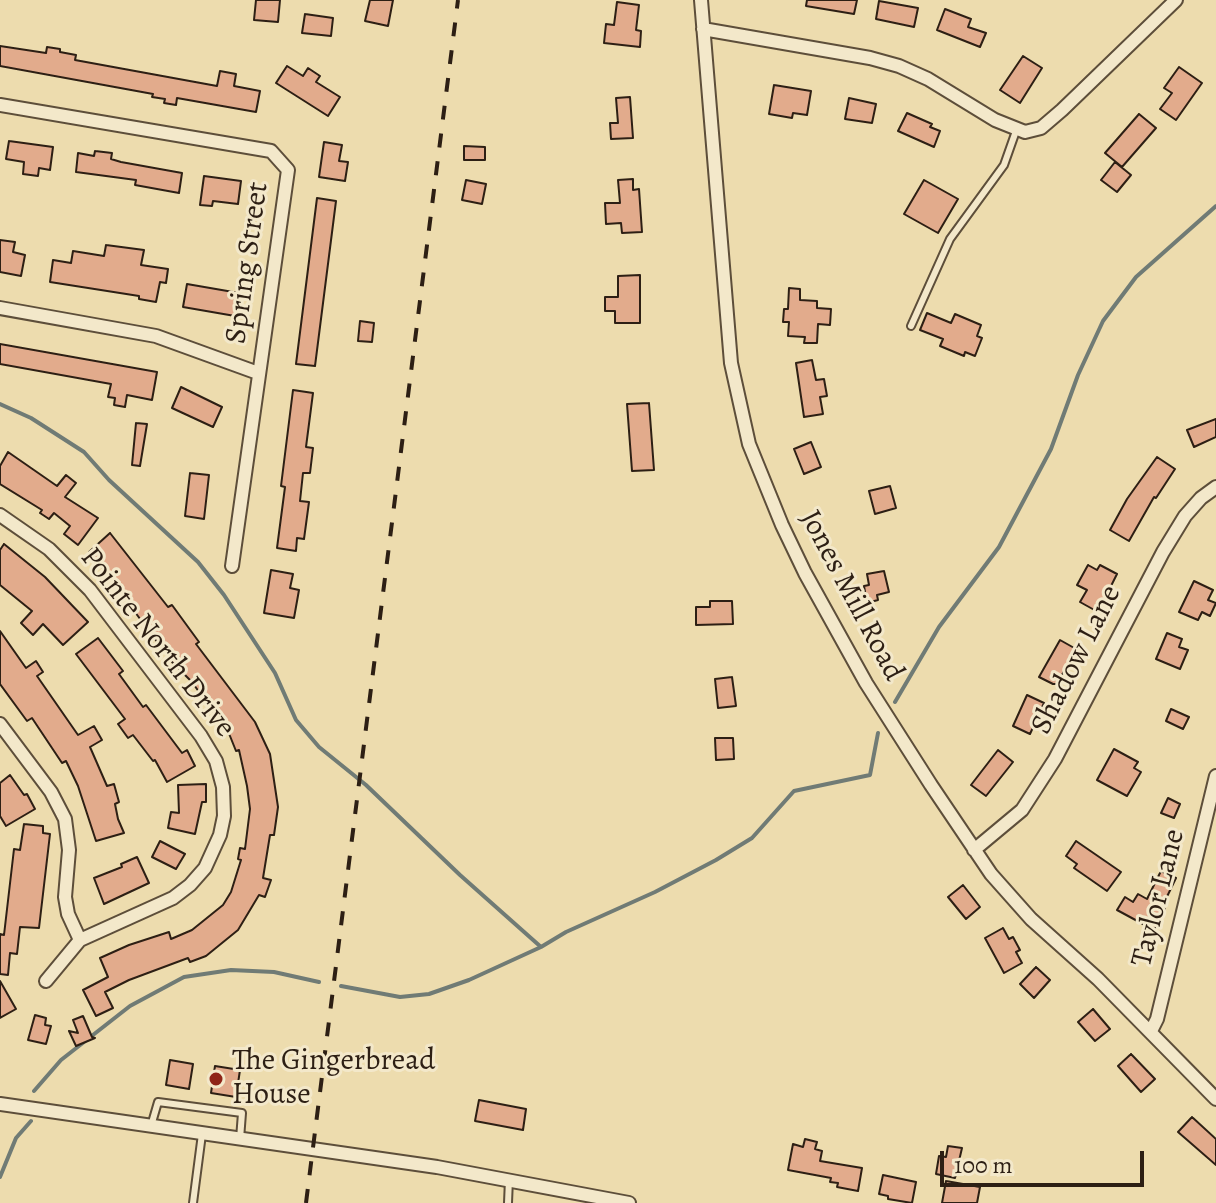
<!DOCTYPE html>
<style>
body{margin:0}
#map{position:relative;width:1216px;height:1203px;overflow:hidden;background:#eddcae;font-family:Alegreya,serif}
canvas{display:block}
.scale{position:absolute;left:940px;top:1151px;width:204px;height:36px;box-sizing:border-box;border:4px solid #2d1f14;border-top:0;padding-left:10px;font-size:24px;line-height:28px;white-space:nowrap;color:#2d1f14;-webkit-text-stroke:6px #f3e8ca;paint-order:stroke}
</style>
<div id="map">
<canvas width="1216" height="1203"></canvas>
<div class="scale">100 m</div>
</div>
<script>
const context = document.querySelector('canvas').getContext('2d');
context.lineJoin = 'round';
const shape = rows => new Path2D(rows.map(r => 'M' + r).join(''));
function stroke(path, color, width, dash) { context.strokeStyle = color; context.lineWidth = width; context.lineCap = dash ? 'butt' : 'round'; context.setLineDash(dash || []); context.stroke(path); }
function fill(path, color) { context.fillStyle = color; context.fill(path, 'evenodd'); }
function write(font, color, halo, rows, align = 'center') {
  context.font = font + ' Alegreya,serif'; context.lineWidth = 6; context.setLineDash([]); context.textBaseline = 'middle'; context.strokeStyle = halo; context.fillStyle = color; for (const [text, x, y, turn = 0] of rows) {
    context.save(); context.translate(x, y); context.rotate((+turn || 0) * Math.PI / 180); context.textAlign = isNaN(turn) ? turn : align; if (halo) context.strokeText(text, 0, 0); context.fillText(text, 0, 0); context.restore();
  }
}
const stream = shape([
 [0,404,31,418,84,452,109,480,198,562,224,595,275,673,296,720,319,747,366,785,460,875,541,947],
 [895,702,939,627,999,547,1051,449,1078,375,1103,321,1136,277,1216,206],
 [341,986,400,997,429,994,469,980,541,947,566,932,655,892,716,860,752,838,794,791,870,775,878,733],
 [34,1091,61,1060,130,1006,184,977,231,970,274,972,319,982],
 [0,1177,16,1138,31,1121]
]);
const building = shape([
 [256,0,280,0,278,22,254,20,256,0],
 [370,0,393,0,388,26,365,21,370,0],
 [807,0,857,0,854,14,806,6,807,0],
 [879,1,918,8,914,27,876,19,879,1],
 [617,2,639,5,636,30,641,31,640,47,604,43,606,24,614,25,617,2],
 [945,9,971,19,968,27,986,33,980,47,937,30,945,9],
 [305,14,333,18,331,36,302,33,305,14],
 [0,46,46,53,47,47,60,49,60,52,76,55,75,60,217,86,220,71,236,74,234,86,260,91,256,112,177,98,176,105,164,103,165,99,152,97,153,94,0,66,0,46],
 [1023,56,1042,68,1020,103,1000,90,1023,56],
 [287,66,303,76,308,68,320,76,316,82,340,97,328,116,276,83,287,66],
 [1179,67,1202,83,1176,120,1160,109,1172,93,1164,88,1179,67],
 [774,85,811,91,807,115,793,113,792,118,769,114,774,85],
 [630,97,633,138,611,139,610,123,618,123,616,98,630,97],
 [849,98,876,104,872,123,845,119,849,98],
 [907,113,932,124,930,127,940,131,934,147,898,131,907,113],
 [1139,114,1156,128,1122,167,1105,153,1139,114],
 [9,141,53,147,50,170,39,168,38,176,23,174,24,162,6,159,9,141],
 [324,142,342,145,339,161,348,162,345,181,319,177,324,142],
 [464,146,485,147,485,160,464,160,464,146],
 [95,151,112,153,111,159,121,162,182,173,179,193,135,185,136,180,76,172,78,153,94,156,95,151],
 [1115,162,1131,175,1117,192,1101,180,1115,162],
 [204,176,241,181,238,204,213,201,212,206,200,205,204,176],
 [633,179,633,190,639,189,642,232,622,233,621,223,606,224,605,203,620,203,618,180,633,179],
 [466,180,486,184,482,204,462,200,466,180],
 [924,180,958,199,938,233,904,214,924,180],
 [317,198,336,201,315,366,296,364,317,198],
 [0,240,15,242,13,252,25,255,21,276,0,272,0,240],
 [106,245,144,250,141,265,168,269,166,283,160,282,156,302,139,299,139,296,50,282,53,260,71,263,73,251,104,256,106,245],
 [640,275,640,323,615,323,615,311,605,311,605,297,618,297,618,276,640,275],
 [187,284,239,293,235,316,183,307,187,284],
 [789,288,800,289,800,300,817,301,817,308,831,309,830,325,818,324,817,343,804,343,805,337,788,336,789,322,783,322,784,309,788,309,789,288],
 [927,313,951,323,955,314,981,325,977,336,982,338,975,356,965,352,964,356,940,346,943,339,920,330,927,313],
 [360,321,374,323,372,342,358,341,360,321],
 [0,344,157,372,152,400,127,395,125,407,114,405,115,398,108,397,111,384,0,364,0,344],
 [812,360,816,380,824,379,827,396,820,397,823,414,804,417,796,363,812,360],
 [181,387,222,407,213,427,172,408,181,387],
 [293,390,313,393,306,447,313,448,310,473,303,473,300,501,309,502,304,539,297,538,296,551,277,548,285,487,281,486,293,390],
 [649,403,654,470,632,471,627,404,649,403],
 [1216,419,1216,437,1194,447,1187,430,1216,419],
 [136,423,147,424,140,466,132,465,136,423],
 [811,442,821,467,804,474,794,449,811,442],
 [8,452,57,486,66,475,76,483,65,497,98,518,78,545,64,534,70,526,54,513,49,519,40,513,42,510,0,484,0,466,8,452],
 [1157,457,1175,469,1156,498,1154,497,1129,541,1110,530,1127,499,1157,457],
 [190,473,209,475,204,519,185,516,190,473],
 [890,486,896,508,875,514,869,491,890,486],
 [110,533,168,607,172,605,199,642,196,644,255,722,270,754,278,807,274,835,270,835,263,878,271,880,265,897,259,895,238,930,206,956,190,962,188,958,129,980,105,992,113,1008,96,1016,83,990,108,977,100,958,129,945,169,932,171,939,192,930,223,905,231,892,241,860,238,859,240,848,245,849,250,809,247,786,239,750,236,751,230,736,192,682,172,662,129,604,131,602,89,552,110,533],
 [4,544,45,577,88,622,63,645,43,624,33,635,21,623,32,611,0,585,0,550,4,544],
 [1088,565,1097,570,1100,565,1117,574,1098,612,1080,602,1087,590,1077,585,1088,565],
 [271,570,293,574,290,588,299,590,294,618,264,613,271,570],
 [884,571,889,592,877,595,878,600,867,603,864,586,869,585,867,574,884,571],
 [1194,581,1213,590,1208,600,1216,603,1210,616,1202,612,1198,620,1179,612,1194,581],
 [710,601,732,601,733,624,696,625,696,607,710,607,710,601],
 [0,631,26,668,36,661,43,672,37,676,78,735,94,726,102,740,90,747,107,786,114,784,119,802,115,804,118,819,124,833,96,841,78,786,66,761,62,763,32,718,27,721,0,684,0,631],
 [1167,633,1182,639,1179,647,1188,650,1180,669,1156,659,1167,633],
 [98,638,123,671,119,674,143,707,146,705,182,753,187,750,195,766,167,782,155,760,153,761,133,735,128,738,118,724,125,719,76,654,98,638],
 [1060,640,1076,649,1057,684,1053,684,1039,677,1060,640],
 [732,677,736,706,718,708,715,679,732,677],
 [1027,695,1044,703,1030,734,1013,726,1027,695],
 [1171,709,1189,717,1183,729,1166,721,1171,709],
 [715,738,733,738,734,759,716,760,715,738],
 [1114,749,1138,762,1134,768,1141,772,1127,796,1097,780,1114,749],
 [998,750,1013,762,986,796,971,785,998,750],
 [10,775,24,795,27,794,35,809,6,826,0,816,0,783,10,775],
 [206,784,206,802,202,802,195,834,168,828,171,812,179,813,178,785,206,784],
 [1168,798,1180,804,1174,818,1161,813,1168,798],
 [24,824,43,826,43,833,50,834,39,928,20,927,17,954,10,953,8,975,0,974,0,934,4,935,14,849,20,850,24,824],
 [160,841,185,854,176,869,152,857,160,841],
 [1076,841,1121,872,1107,891,1074,868,1077,864,1066,856,1076,841],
 [137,857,149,883,104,904,94,878,122,867,121,864,137,857],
 [1161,871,1176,878,1162,907,1165,909,1154,930,1117,910,1125,897,1133,902,1138,894,1147,899,1161,871],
 [963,885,980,907,966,919,948,897,963,885],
 [1003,928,1009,939,1013,937,1020,950,1016,952,1022,963,1004,973,985,938,1003,928],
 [1036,967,1050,980,1034,998,1020,984,1036,967],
 [0,981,16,1009,0,1018,0,981],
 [1093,1009,1110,1029,1095,1041,1078,1022,1093,1009],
 [35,1015,46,1018,45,1025,51,1026,46,1044,28,1040,35,1015],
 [83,1016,92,1037,95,1038,76,1046,69,1031,78,1033,73,1020,83,1016],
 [1131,1054,1155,1079,1141,1092,1118,1066,1131,1054],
 [170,1060,193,1064,189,1089,166,1085,170,1060],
 [215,1066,240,1070,236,1097,211,1093,215,1066],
 [479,1100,526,1109,523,1130,475,1121,479,1100],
 [1192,1117,1216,1139,1216,1165,1178,1132,1192,1117],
 [805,1139,817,1142,815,1149,822,1151,820,1161,862,1168,858,1191,837,1187,838,1183,830,1182,831,1178,788,1170,793,1144,803,1147,805,1139],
 [948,1146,962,1148,955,1178,936,1174,939,1156,946,1157,948,1146],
 [883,1175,916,1182,912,1203,888,1199,888,1196,879,1194,883,1175],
 [946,1181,980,1187,977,1203,942,1203,946,1181]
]);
const lane = shape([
 [911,326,950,239,1004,165,1016,131],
 [151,1126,158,1102,242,1113,240,1139],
 [193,1203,202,1134],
 [508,1203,509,1179]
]);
const street = shape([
 [701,0,731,363,749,444,782,525,805,573,866,683,931,785,991,874,1031,919,1098,979,1216,1099],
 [703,29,870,58,899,66,928,79,995,120,1025,132,1041,128,1062,110,1176,0],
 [0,105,271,151,288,170,232,566],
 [0,308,156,336,258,373],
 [0,515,49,549,90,590,201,736,216,761,223,787,224,816,220,835,205,868,190,885,173,898,80,940,46,981],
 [0,724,51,792,65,819,69,850,65,897,68,914,80,940],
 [974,850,1022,810,1055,759,1163,552,1185,516,1201,498,1216,487],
 [1151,1031,1157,1019,1216,776],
 [0,1104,437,1167,629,1203]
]);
const rail = shape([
 [306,1203,458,0]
]);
const markers = [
 [216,1079,8,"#8f2418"]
];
const streetNames = [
 ["Spring Street",248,263,-82],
 ["Jones Mill Road",851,596,62],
 ["Pointe North Drive",157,643,52],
 ["Shadow Lane",1077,660,-63],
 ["Taylor Lane",1159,898,-76]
];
const poiNames = [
 ["The Gingerbread",232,1062],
 ["House",232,1096]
];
stroke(stream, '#707b75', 4);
fill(building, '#e2ab8c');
stroke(building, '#2d1f14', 2);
stroke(lane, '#5d4e3a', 10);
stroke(street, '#5d4e3a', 16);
stroke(lane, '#f3e8ca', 6);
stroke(street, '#f3e8ca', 12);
stroke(rail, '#2d1f14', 4, [14, 14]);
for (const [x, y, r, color] of markers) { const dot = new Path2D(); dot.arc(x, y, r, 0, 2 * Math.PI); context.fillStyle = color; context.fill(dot); stroke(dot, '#f3e8ca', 3); }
write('30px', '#2d1f14', '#f3e8ca', streetNames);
write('30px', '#2d1f14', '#f3e8ca', poiNames, 'left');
</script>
